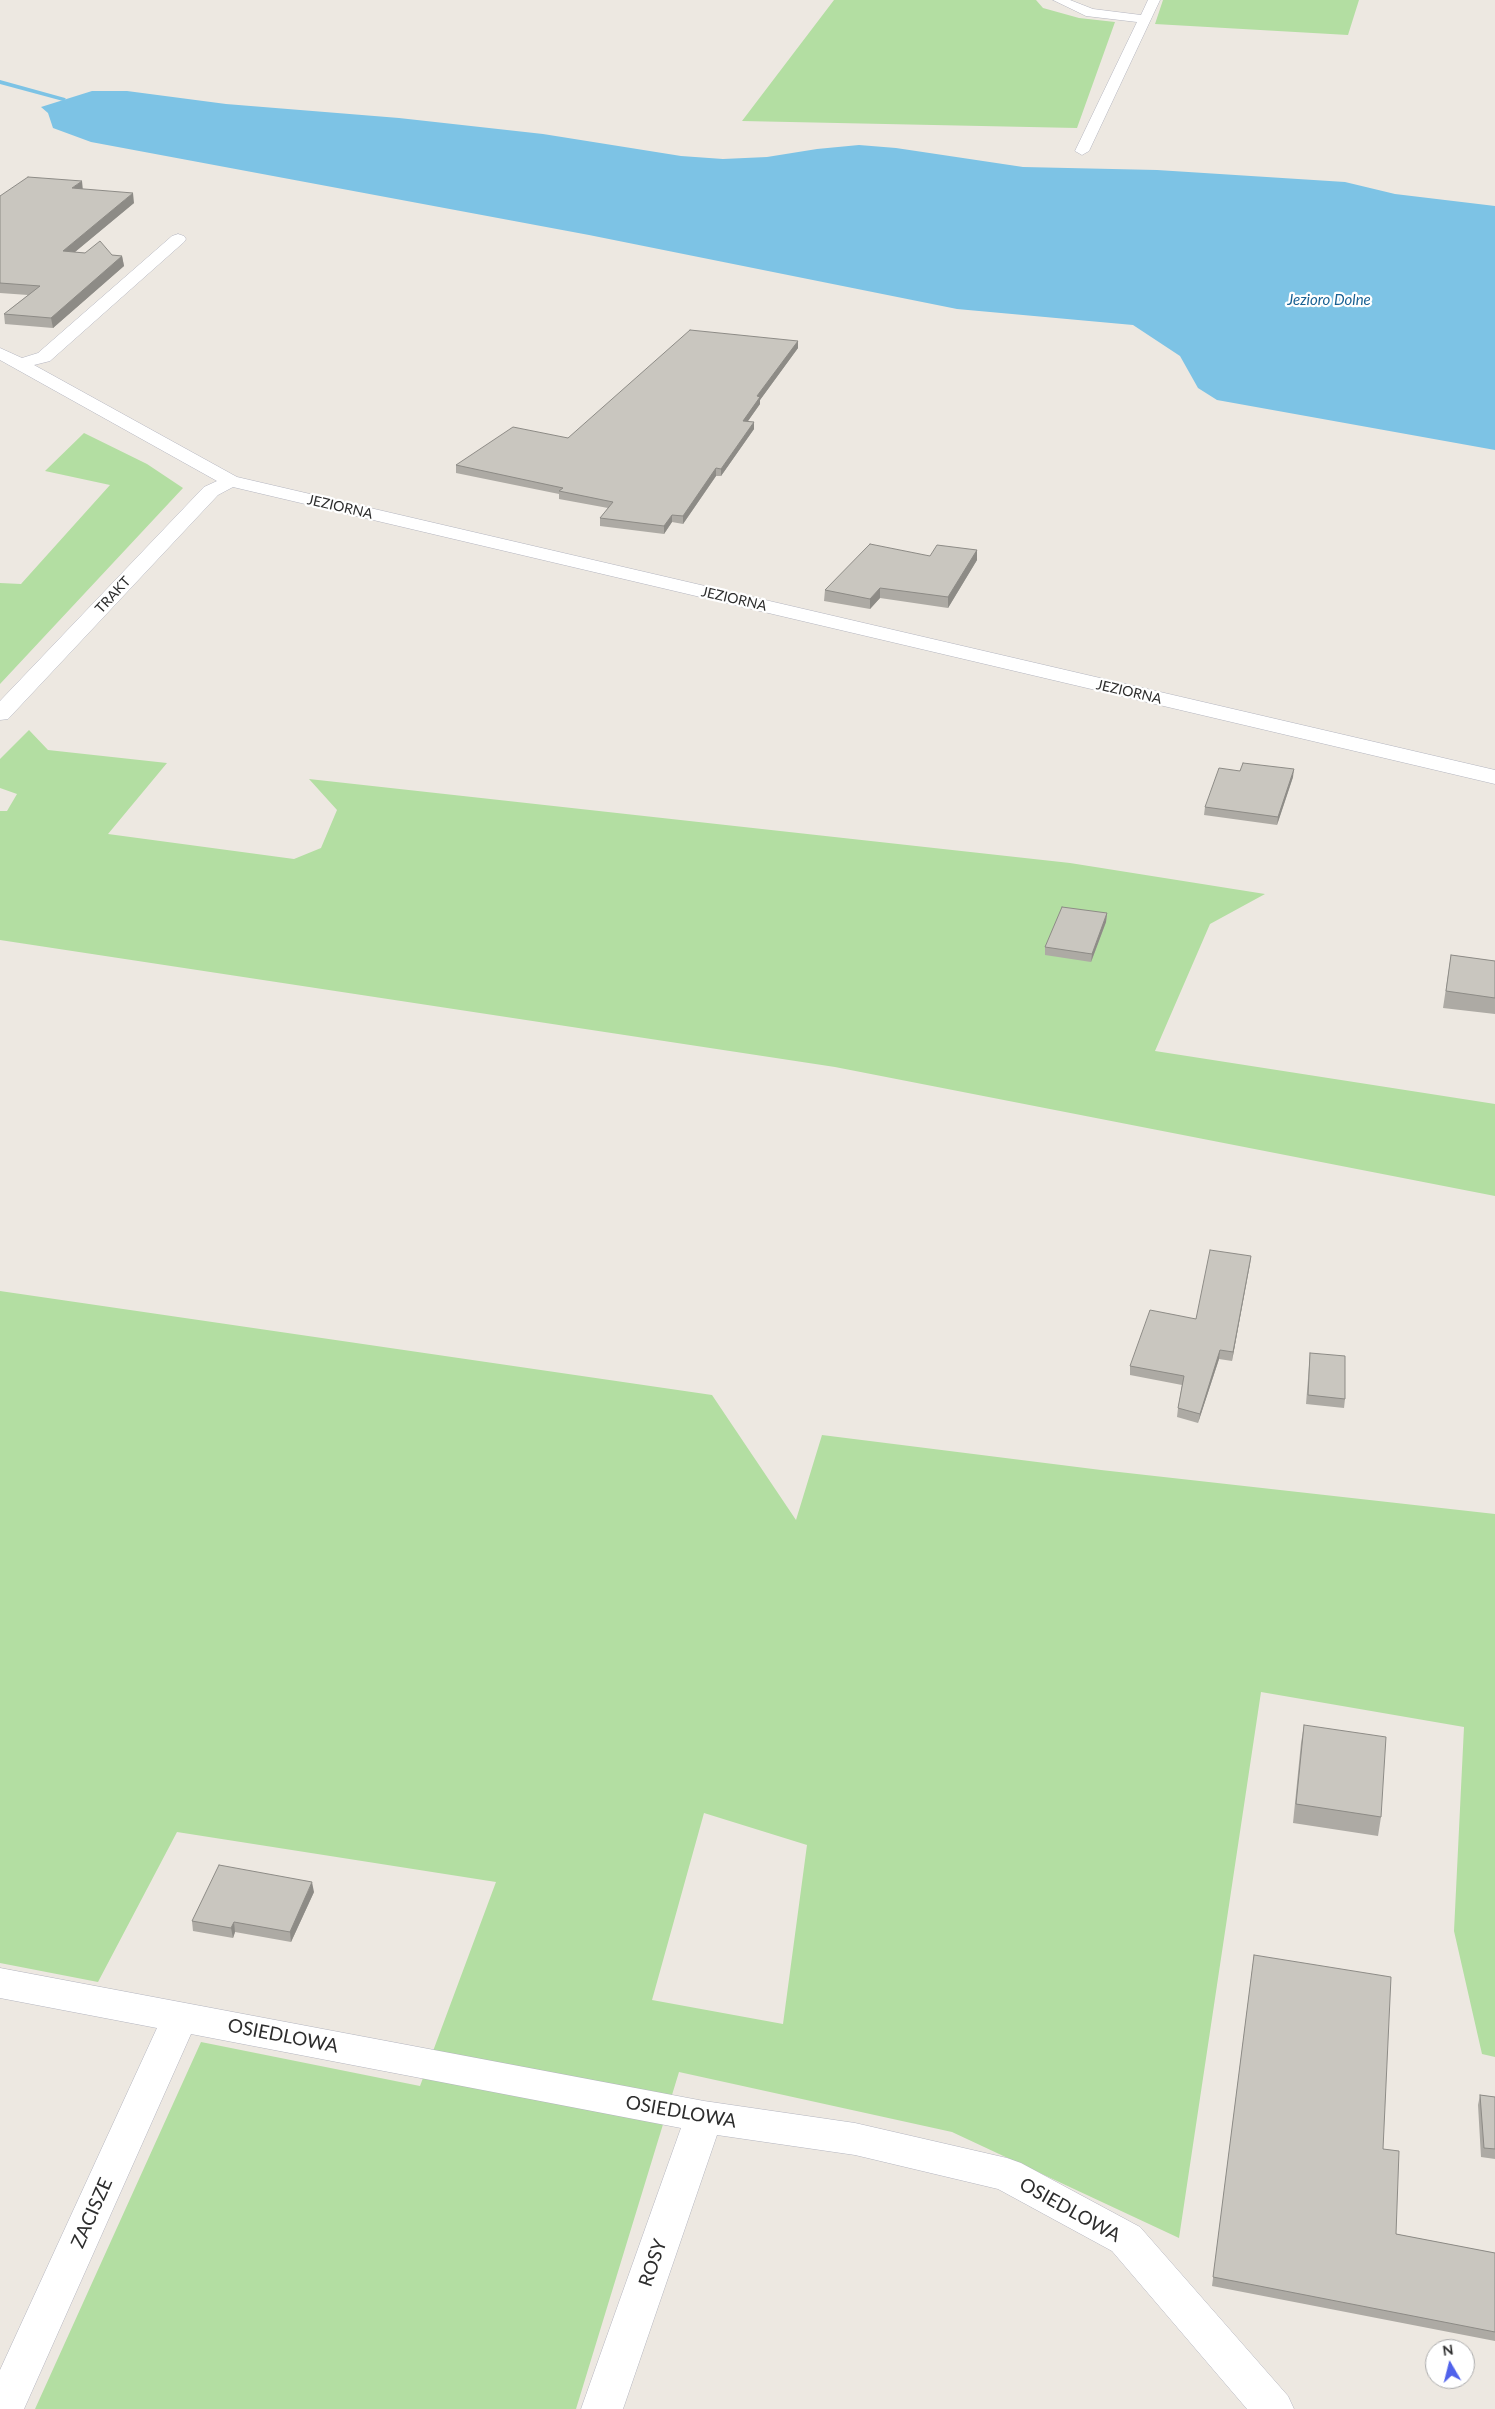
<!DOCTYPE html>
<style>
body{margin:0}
#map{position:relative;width:1495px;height:2409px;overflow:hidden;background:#ede8e1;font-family:Lato,sans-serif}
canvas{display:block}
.north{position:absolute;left:1425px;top:2339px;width:50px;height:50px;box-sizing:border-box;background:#fff;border:1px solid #ababab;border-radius:50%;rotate:352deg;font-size:14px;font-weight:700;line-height:20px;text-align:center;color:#2d2d2d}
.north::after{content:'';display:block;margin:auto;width:18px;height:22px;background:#5062eb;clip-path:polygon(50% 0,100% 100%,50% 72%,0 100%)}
</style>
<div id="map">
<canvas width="1495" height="2409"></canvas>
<div class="north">N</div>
</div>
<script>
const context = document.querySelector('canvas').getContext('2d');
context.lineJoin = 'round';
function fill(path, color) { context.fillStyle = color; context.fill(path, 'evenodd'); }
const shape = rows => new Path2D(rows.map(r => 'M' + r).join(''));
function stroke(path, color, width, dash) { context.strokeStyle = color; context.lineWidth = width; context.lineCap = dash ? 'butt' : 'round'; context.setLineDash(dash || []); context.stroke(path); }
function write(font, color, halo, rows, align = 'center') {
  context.font = font + ' Lato,sans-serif'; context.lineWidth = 4.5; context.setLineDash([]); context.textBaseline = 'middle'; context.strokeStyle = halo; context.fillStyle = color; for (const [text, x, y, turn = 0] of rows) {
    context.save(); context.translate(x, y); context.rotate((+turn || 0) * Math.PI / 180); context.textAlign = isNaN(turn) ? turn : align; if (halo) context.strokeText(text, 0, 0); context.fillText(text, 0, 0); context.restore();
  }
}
const green = shape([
 [834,0,1036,0,1043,8,1079,18,1115,22,1077,128,742,121],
 [1163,0,1359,0,1348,35,1155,24],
 [84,433,147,464,183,488,0,684,0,583,21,584,110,485,45,471],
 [29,730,48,750,167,763,108,834,294,859,321,848,337,810,309,779,1070,863,1265,894,1210,924,1155,1051,1495,1104,1495,1196,835,1067,0,940,0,811,7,811,17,794,0,788,0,759],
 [0,1291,712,1395,796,1520,822,1435,1101,1470,1495,1514,1495,2057,1482,2054,1454,1931,1464,1727,1261,1692,1179,2238,952,2132,679,2072,576,2409,35,2409,201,2042,420,2086,496,1882,177,1832,98,1982,0,1963],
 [704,1813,807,1845,783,2024,652,2000]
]);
const water = shape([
 [92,91,127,91,226,104,399,118,543,134,681,156,723,159,767,157,817,149,859,145,896,148,1023,167,1157,170,1345,182,1395,194,1495,206,1495,450,1217,400,1198,388,1180,356,1133,325,957,309,589,235,91,142,53,128,48,113,41,107]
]);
const stream = shape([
 [0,80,65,98,66,99,63,101,0,84,0,80]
]);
const minor = shape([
 [1053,0,1070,0,1093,9,1141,15,1148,0,1160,0,1089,151,1082,155,1075,151,1137,22,1086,16,1053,0],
 [178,234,184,236,186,239,184,242,50,361,34,365,237,477,1495,770,1495,784,233,487,218,495,8,719,0,720,0,701,204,487,217,481,0,360,0,348,22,358,38,353,172,236,178,234],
 [0,1968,704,2101,855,2123,1007,2158,1021,2163,1140,2227,1288,2396,1294,2409,1247,2409,1112,2251,998,2189,855,2155,717,2135,623,2409,581,2409,681,2128,191,2034,24,2409,0,2409,0,2370,157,2028,0,1998,0,1968]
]);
const wall = shape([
 [83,189,134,203,75,252,122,256,124,266,53,328,5,324,4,314,28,295,0,293,0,196],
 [798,341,798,348,760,400,760,404,748,421,754,429,721,476,716,476,683,524,672,522,664,534,600,526,600,518,608,508,559,499,559,494,456,473,456,465,568,438],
 [977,550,977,560,948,608,880,598,870,609,824,601,825,590,930,556],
 [1240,771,1293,777,1277,825,1204,815,1205,807],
 [1107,913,1106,922,1091,962,1045,955,1045,947],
 [1451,955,1495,961,1495,1014,1443,1008],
 [1251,1256,1232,1361,1219,1359,1198,1423,1177,1417,1178,1408,1182,1385,1130,1375,1130,1366,1196,1319],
 [1310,1353,1345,1399,1344,1408,1306,1404],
 [1304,1725,1381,1817,1378,1836,1293,1823,1301,1743],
 [314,1892,291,1942,235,1932,233,1938,193,1931,192,1921],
 [1254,1955,1383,2149,1396,2234,1495,2253,1495,2341,1212,2286],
 [1480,2095,1495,2097,1495,2159,1481,2157,1478,2105]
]);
const shadedWall = shape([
 [82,181,83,191,72,188],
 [133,193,134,203,64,261,63,251],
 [122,256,124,266,53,328,51,318],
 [798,341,798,348,760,400,760,404,743,428,743,421,757,396],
 [754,422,754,429,721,476,721,469],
 [716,468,716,476,683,524,683,516],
 [672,515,672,522,664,534,664,526],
 [977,550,977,560,948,608,948,597],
 [880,588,880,598,870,609,870,599],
 [1294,769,1293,777,1277,825,1278,817],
 [1107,913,1106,922,1091,962,1092,954],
 [1251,1256,1250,1264,1232,1361,1233,1352],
 [1220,1350,1219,1359,1198,1423,1200,1414],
 [312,1882,314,1892,291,1942,290,1932],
 [234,1922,235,1932,233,1938,231,1928]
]);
const building = shape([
 [28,177,82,181,72,188,133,193,63,251,85,253,100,241,112,255,122,256,51,318,4,314,40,286,0,283,0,196,28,177],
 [690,330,798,341,757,396,760,397,743,421,754,422,721,469,716,468,683,516,672,515,664,526,600,518,613,502,559,491,563,488,456,465,513,427,568,438,690,330],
 [870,544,930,556,937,545,977,550,948,597,880,588,870,599,825,590,870,544],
 [1243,763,1294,769,1278,817,1205,807,1219,768,1240,771,1243,763],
 [1062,907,1107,913,1092,954,1045,947,1062,907],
 [1451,955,1495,961,1495,998,1446,991,1451,955],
 [1210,1250,1251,1256,1233,1352,1220,1350,1200,1414,1178,1408,1184,1376,1130,1366,1150,1310,1196,1319,1210,1250],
 [1310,1353,1345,1356,1345,1399,1308,1395,1310,1353],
 [1304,1725,1386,1737,1381,1817,1296,1804,1304,1725],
 [219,1865,312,1882,290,1932,234,1922,231,1928,192,1921,219,1865],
 [1254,1955,1391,1977,1383,2149,1399,2151,1396,2234,1495,2253,1495,2332,1213,2277,1254,1955],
 [1480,2095,1495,2097,1495,2149,1484,2148,1480,2095]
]);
const farStreetnames = [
 ["JEZIORNA",340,507,13],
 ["TRAKT",113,595,-47],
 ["JEZIORNA",734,599,13],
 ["JEZIORNA",1129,692,13]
];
const farWaternames = [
 ["Jezioro Dolne",1329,300]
];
const nearStreetnames = [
 ["OSIEDLOWA",283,2036,11],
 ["OSIEDLOWA",681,2112,10],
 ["OSIEDLOWA",1070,2210,29],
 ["ZACISZE",92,2213,-66],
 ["ROSY",653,2263,-71]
];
fill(green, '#b3dea2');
fill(water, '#7dc3e5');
fill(stream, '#7dc3e5');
stroke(minor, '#b4b5bf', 1);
fill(minor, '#fff');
fill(wall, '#adaaa4');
fill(shadedWall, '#8d8b86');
fill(building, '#c9c6bf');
stroke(building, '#8d8b86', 1);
write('14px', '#2d2d2d', '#fff', farStreetnames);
write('italic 15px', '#1a6294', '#fff', farWaternames);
write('19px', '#2d2d2d', '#fff', nearStreetnames);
</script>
